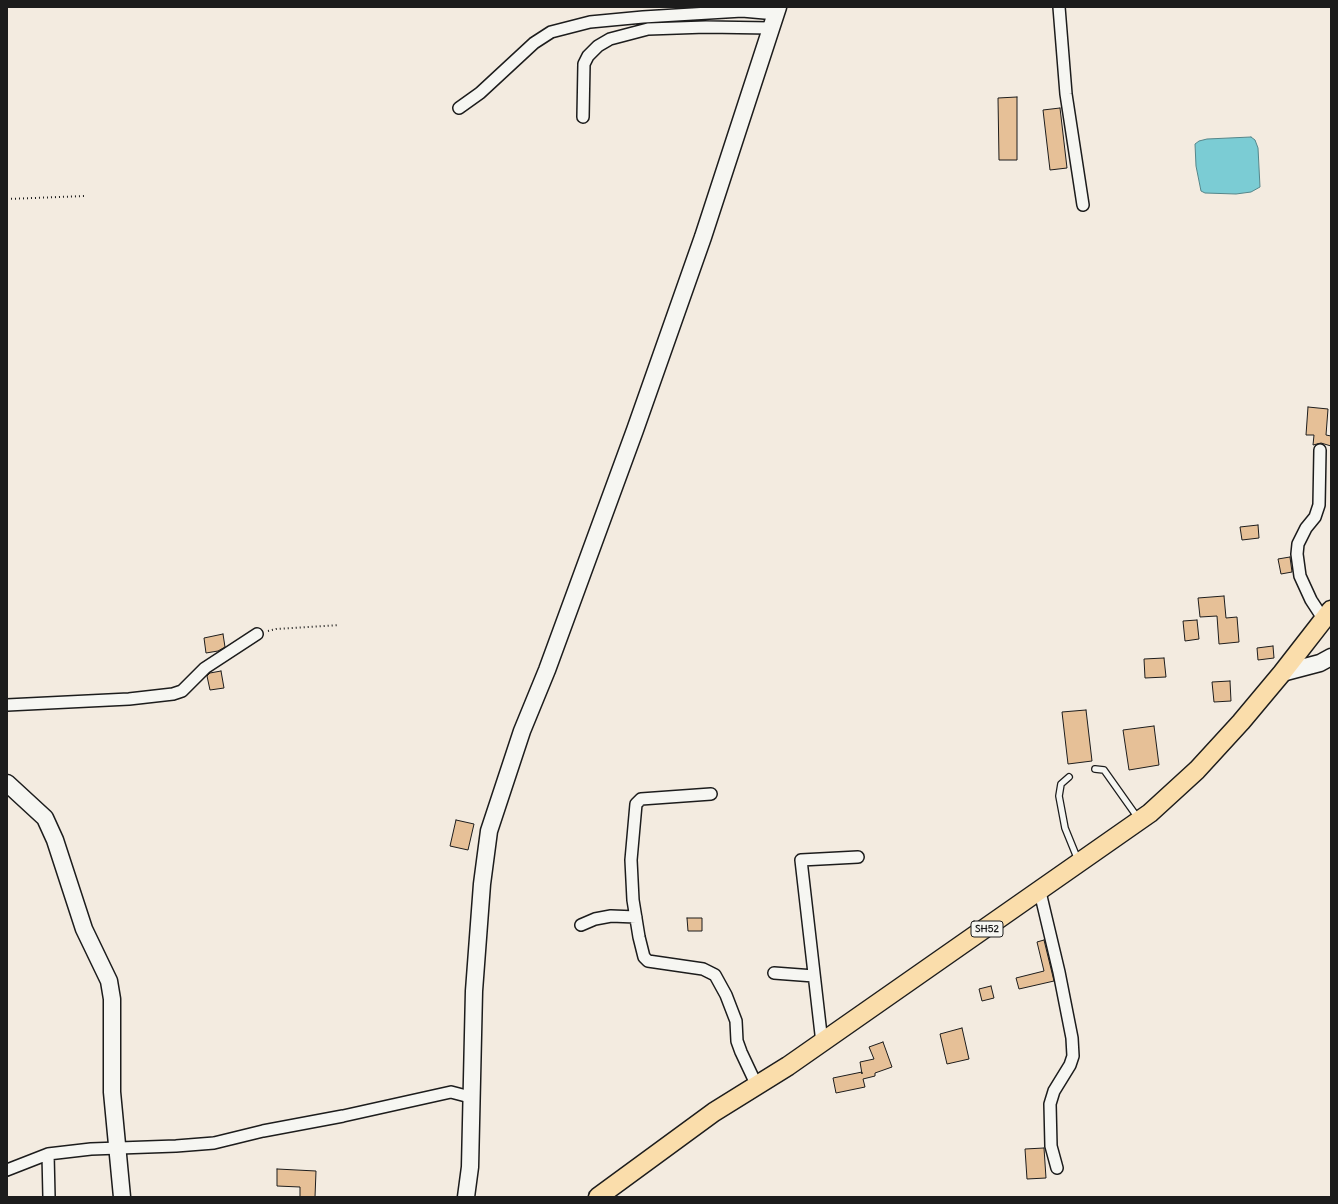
<!DOCTYPE html>
<style>
body{margin:0}
#map{position:relative;width:1338px;height:1204px;overflow:hidden;background:#f3ebe0;font-family:Delius,sans-serif}
canvas{display:block}
.frame{position:absolute;inset:0;border:8px solid #1c1c1c;pointer-events:none}
</style>
<div id="map">
<canvas width="1338" height="1204"></canvas>
<div class="frame"></div>
</div>
<script>
const context = document.querySelector('canvas').getContext('2d');
context.lineJoin = 'round';
function fill(path, color) { context.fillStyle = color; context.fill(path, 'evenodd'); }
const shape = rows => new Path2D(rows.map(r => 'M' + r).join(''));
function stroke(path, color, width, dash) { context.strokeStyle = color; context.lineWidth = width; context.lineCap = dash ? 'butt' : 'round'; context.setLineDash(dash || []); context.stroke(path); }
function write(font, color, halo, rows, align = 'center') {
  context.font = font + ' Delius,sans-serif'; context.lineWidth = 3; context.setLineDash([]); context.textBaseline = 'middle'; context.strokeStyle = halo; context.fillStyle = color; for (const [text, x, y, turn = 0] of rows) {
    context.save(); context.translate(x, y); context.rotate((+turn || 0) * Math.PI / 180); context.textAlign = isNaN(turn) ? turn : align; if (halo) context.strokeText(text, 0, 0); context.fillText(text, 0, 0); context.restore();
  }
}
const water = shape([
 [1251,137,1255,140,1258,148,1260,187,1251,192,1236,194,1205,193,1201,191,1196,166,1195,144,1199,141,1207,139,1251,137]
]);
const building = shape([
 [1017,97,1017,160,999,160,998,98,1017,97],
 [1060,108,1067,168,1050,170,1043,110,1060,108],
 [1308,407,1328,409,1326,435,1331,436,1331,446,1321,443,1313,445,1314,435,1306,435,1308,407],
 [1258,525,1259,538,1242,540,1240,527,1258,525],
 [1290,557,1292,572,1281,574,1278,559,1290,557],
 [1224,596,1226,618,1237,617,1239,642,1219,644,1217,616,1200,617,1198,598,1224,596],
 [1197,620,1199,639,1185,641,1183,621,1197,620],
 [223,634,225,647,218,651,206,653,204,638,223,634],
 [1273,646,1274,658,1258,660,1257,648,1273,646],
 [1164,658,1166,677,1145,678,1144,659,1164,658],
 [221,671,224,688,210,690,207,676,210,673,221,671],
 [1230,681,1231,701,1214,702,1212,682,1230,681],
 [1086,710,1092,761,1068,764,1062,712,1086,710],
 [1154,726,1159,765,1129,770,1123,730,1154,726],
 [456,820,474,824,468,850,450,846,456,820],
 [687,918,702,918,702,931,688,931,687,918],
 [1044,940,1054,981,1019,989,1016,978,1044,971,1037,942,1044,940],
 [991,986,994,998,982,1001,979,989,991,986],
 [962,1028,969,1059,947,1064,940,1034,962,1028],
 [883,1042,892,1067,875,1073,875,1076,863,1079,865,1087,836,1093,833,1078,862,1072,862,1074,860,1062,874,1059,869,1047,883,1042],
 [1044,1148,1046,1178,1027,1179,1025,1149,1044,1148],
 [277,1169,316,1171,315,1197,300,1197,300,1187,277,1186,277,1169]
]);
const path = shape([
 [7,199,85,196],
 [268,631,276,629,339,625]
]);
const lane = shape([
 [1095,769,1104,770,1138,818],
 [1069,777,1061,784,1059,796,1065,828,1078,860]
]);
const street = shape([
 [1059,7,1066,94,1083,205],
 [459,108,480,93,534,43,551,32,590,22,643,17,742,11,776,14],
 [583,117,584,64,588,56,598,46,610,39,648,29,706,27,771,28],
 [1320,450,1319,505,1315,517,1306,528,1298,544,1297,554,1300,576,1311,600,1324,620],
 [7,705,129,699,173,694,182,691,205,668,257,634],
 [711,794,641,799,636,804,631,860,633,900,639,937,644,957,648,961,703,969,715,975,726,995,736,1021,737,1041,741,1052,757,1086],
 [1040,892,1059,972,1072,1038,1073,1056,1070,1065,1054,1091,1050,1104,1051,1146,1057,1168],
 [581,925,595,919,611,916,636,917],
 [774,973,814,976],
 [822,1043,801,860,858,857],
 [48,1154,49,1197],
 [7,1170,48,1154,91,1149,176,1146,214,1143,263,1131,343,1116,451,1092,470,1097]
]);
const secondary = shape([
 [1282,673,1320,663,1331,657],
 [7,783,45,818,55,840,84,929,109,981,112,999,112,1092,122,1197],
 [466,1197,470,1167,474,991,482,884,489,831,522,731,547,670,635,430,703,237,778,7]
]);
const primary = shape([
 [598,1197,714,1112,788,1066,1150,813,1197,770,1241,722,1282,673,1331,610]
]);
const shields = [
 [987,929,32]
];
const shieldNames = [
 ["SH52",987,929]
];
fill(water, '#7bccd4');
stroke(water, '#55868a', 1);
fill(building, '#e6c097');
stroke(building, '#1c1c1c', 1);
stroke(lane, '#1c1c1c', 8);
stroke(street, '#1c1c1c', 14);
stroke(secondary, '#1c1c1c', 19);
stroke(primary, '#1c1c1c', 21);
stroke(path, '#1c1c1c', 2, [1, 3]);
stroke(lane, '#f6f6f2', 5.5);
stroke(street, '#f6f6f2', 11);
stroke(secondary, '#f6f6f2', 16);
stroke(primary, '#faddab', 18);
for (const [x, y, w] of shields) { const box = new Path2D(); box.roundRect(x - w / 2, y - 8, w, 16, 3); context.fillStyle = '#f6f6f2'; context.fill(box); stroke(box, '#1c1c1c', 1); }
write('bold 10px', '#1c1c1c', null, shieldNames);
</script>
